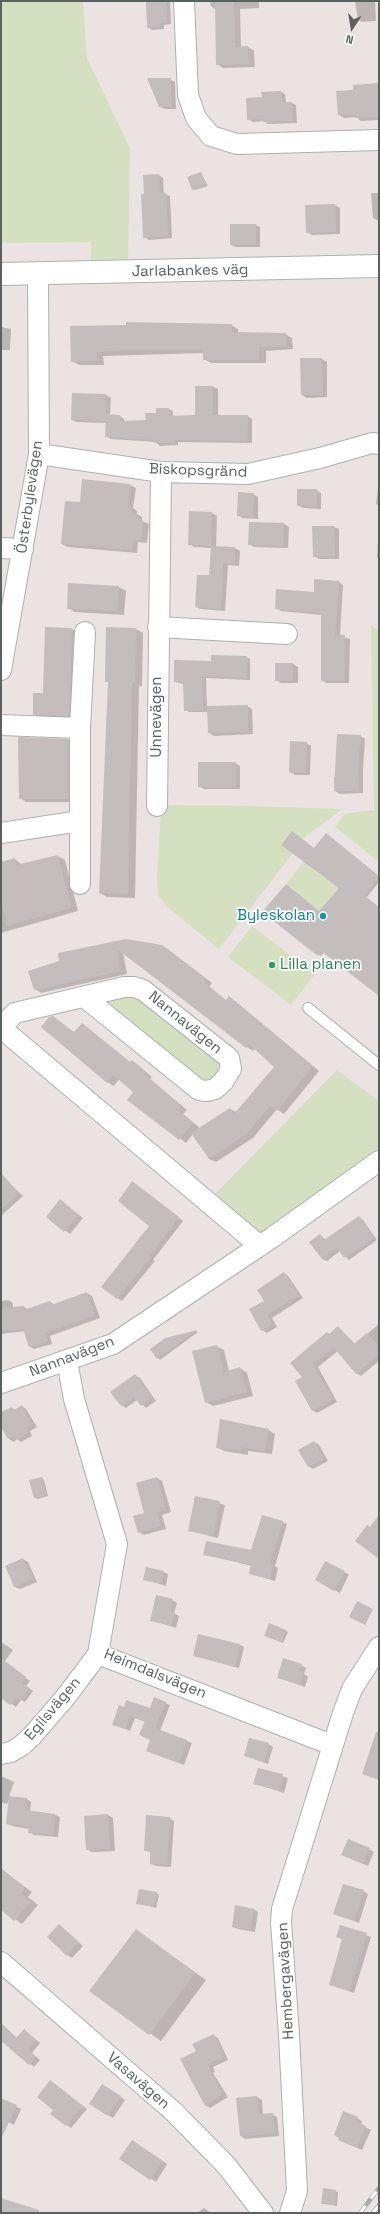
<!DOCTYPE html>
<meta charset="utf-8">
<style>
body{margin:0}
#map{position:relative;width:380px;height:2214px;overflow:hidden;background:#ebe3e2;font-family:"Space Grotesk",sans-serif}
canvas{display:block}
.frame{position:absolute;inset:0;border:2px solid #5a6161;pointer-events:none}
.north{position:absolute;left:332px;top:8px;width:40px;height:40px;-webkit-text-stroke:3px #fff;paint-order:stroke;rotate:192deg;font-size:11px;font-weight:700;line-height:16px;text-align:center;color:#5a6161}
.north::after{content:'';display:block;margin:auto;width:14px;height:18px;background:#5a6161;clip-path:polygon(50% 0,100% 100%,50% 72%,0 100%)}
</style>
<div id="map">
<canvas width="380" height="2214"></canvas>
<div class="frame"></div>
<div class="north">N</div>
</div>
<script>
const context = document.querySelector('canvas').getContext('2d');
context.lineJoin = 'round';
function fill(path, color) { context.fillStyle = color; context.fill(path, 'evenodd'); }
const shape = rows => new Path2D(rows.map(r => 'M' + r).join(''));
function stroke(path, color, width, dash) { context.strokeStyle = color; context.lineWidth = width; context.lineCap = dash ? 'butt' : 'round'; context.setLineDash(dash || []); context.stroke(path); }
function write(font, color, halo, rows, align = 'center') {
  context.font = font + ' "Space Grotesk",sans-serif'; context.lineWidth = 3.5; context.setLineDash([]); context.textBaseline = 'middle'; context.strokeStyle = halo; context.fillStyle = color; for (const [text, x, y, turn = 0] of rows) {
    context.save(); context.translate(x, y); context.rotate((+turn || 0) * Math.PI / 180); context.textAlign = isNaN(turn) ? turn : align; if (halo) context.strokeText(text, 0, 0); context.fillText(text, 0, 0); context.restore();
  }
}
const green = shape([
 [1,1,83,1,87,58,130,148,128,259,91,260,91,242,1,243],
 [371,625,379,631,379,862,335,827,344,814,374,810],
 [168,805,252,806,343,809,306,836,219,949,167,907,158,895,157,878,161,811],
 [304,861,340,886,317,914,286,884],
 [252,926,315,974,291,1005,228,957],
 [99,994,132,994,217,1062,222,1070,215,1089,97,1008],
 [337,1070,379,1101,379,1153,262,1237,211,1198]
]);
const shadow = shape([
 [147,1,170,1,171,24,164,25,164,29,152,30,148,27],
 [210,1,259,1,259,8,240,9,241,47,248,47,254,51,255,67,223,68,217,64,216,10,211,6],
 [355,1,375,1,376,21,362,22,358,20],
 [170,79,175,82,176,109,165,109,160,107],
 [379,84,379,120,361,121,356,117,344,118,339,115,355,91],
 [281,92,285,94,286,103,292,103,296,105,297,123,268,124,264,121,253,122,248,119,263,98],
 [201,173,208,186,195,190,193,189],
 [159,175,163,178,164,194,170,196,172,238,149,240,144,237,146,195],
 [371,193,379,193,379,221,373,218],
 [335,205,340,208,340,234,312,235,307,232],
 [255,225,260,227,260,247,236,247,231,245],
 [231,325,238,329,238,333,285,334,292,338,293,349,266,351,266,363,211,363,204,359,204,353,103,356,104,365,79,365,72,361,71,327],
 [1,327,11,329,10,350,1,350],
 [322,359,327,362,327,397,307,398,302,395],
 [213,387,218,389,218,416,247,416,252,419,252,443,178,442,178,445,160,446,155,442,111,439,106,436,106,423,77,422,72,420,106,395,111,398,110,415,120,416,124,419,124,422,147,421,168,409,173,411,173,417,196,416],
 [379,480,379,506,376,504],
 [130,485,136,488,133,508,137,511,137,514,142,517,142,521,149,524,147,543,138,542,137,553,68,547,62,544,81,503],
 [316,490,321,493,321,509,303,508,298,505],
 [253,494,258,497,258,519,243,518,238,516],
 [212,513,217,516,216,547,235,548,240,551,239,566,228,565,225,611,201,609,196,607,210,576,212,548,194,547,189,544],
 [379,518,379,559,377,558],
 [284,524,289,527,288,548,254,547,249,544],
 [313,527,334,527,339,529,339,559,319,559,314,556],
 [339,582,343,585,340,636,350,639,349,683,326,683,322,680,322,615,281,611,276,608],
 [119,587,126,591,124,615,75,612,68,608],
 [46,628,72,629,78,633,75,719,40,718,34,714,44,694],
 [136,629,143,633,142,686,139,686,135,898,107,897,100,893,109,683,106,681],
 [246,657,250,659,250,680,206,678,207,708,247,706,252,709,253,734,214,736,209,733,208,712,189,712,185,710,184,684,175,682,212,662],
 [293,664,298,667,298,683,281,683,276,680],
 [360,736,365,739,363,769,363,793,340,794,335,791,334,777,336,777],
 [19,738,68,740,74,744,74,802,26,802,20,798],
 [306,743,311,746,310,775,295,775,290,772],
 [235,763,240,766,240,789,204,789,199,786],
 [328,836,379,877,379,882,366,898,379,907,379,995,324,952,321,956,319,955,319,912,340,887,315,849],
 [58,856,65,860,78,911,1,933,1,863,15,859,22,865],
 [126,940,162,946,169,950,212,983,209,987,227,1001,235,1001,319,1071,284,1114,277,1109,253,1138,216,1162,209,1159,193,1134,186,1143,129,1100,135,1092,119,1079,114,1086,107,1082,75,1033,83,1024,131,1063,132,1061,138,1065,152,1077,150,1079,187,1110,183,1114,199,1127,196,1131,230,1109,236,1112,276,1067,255,1048,253,1051,247,1047,123,952,127,974,41,993,35,989],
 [4,1178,23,1196,2,1215,1,1181],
 [137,1185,183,1221,153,1260,155,1261,122,1301,117,1298,151,1226],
 [60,1200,83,1218,70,1234,47,1217],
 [359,1217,363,1220,377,1240,349,1260,340,1251,327,1261,322,1259,320,1235,326,1240],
 [284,1273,288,1276,303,1298,272,1318,277,1327,267,1333,262,1330,265,1301],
 [87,1293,92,1296,100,1318,50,1336,52,1344,34,1349,29,1346,25,1331,1,1334,1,1301,8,1300,13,1303,13,1308,24,1307,28,1309,50,1302,55,1305],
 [379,1324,379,1361,361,1376,356,1373,338,1351,318,1367,337,1402,317,1413,312,1410,303,1378,327,1333,330,1334,338,1327,355,1344],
 [196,1331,198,1332,160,1360,151,1349,165,1339],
 [216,1346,224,1350,229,1371,240,1368,247,1373,253,1396,213,1406,206,1402],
 [135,1375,140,1378,156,1401,146,1408,137,1400,126,1408,121,1405],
 [22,1406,26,1409,37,1427,30,1431,32,1436,21,1442,17,1439,14,1442,9,1439,1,1425,1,1414,12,1408,15,1410],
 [268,1430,275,1434,272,1454,248,1451,248,1455,224,1451,217,1447],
 [314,1442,319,1445,328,1461,313,1469,308,1466],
 [42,1478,44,1480,48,1496,37,1499,35,1497],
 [157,1478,162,1481,171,1512,162,1515,166,1529,144,1535,139,1532],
 [196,1497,225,1505,218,1538,190,1531],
 [282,1522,287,1524,275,1566,278,1568,275,1581,250,1574,251,1566,205,1554,252,1551],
 [23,1559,28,1562,37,1582,20,1589,15,1587],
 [163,1572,168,1574,166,1586,144,1579],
 [344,1572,349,1574,340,1593,321,1583],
 [172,1600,177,1603,174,1613,179,1616,176,1628,151,1620],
 [285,1630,288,1632,283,1643,267,1636],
 [1,1642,13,1650,4,1662,30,1681,26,1686,33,1691,25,1702,21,1700,16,1707,1,1697],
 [240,1645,244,1647,239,1668,194,1655],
 [301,1665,306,1668,304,1674,308,1677,305,1687,278,1677],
 [165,1703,170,1705,160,1731,192,1743,184,1765,152,1753,151,1740,145,1722,135,1718,130,1731,113,1724,124,1708,150,1709],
 [268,1744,273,1747,268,1764,245,1756],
 [258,1769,288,1778,284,1793,254,1783],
 [1,1776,14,1782,9,1797,27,1799,31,1802,30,1812,55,1815,60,1817,58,1837,34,1835,29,1832,29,1829,12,1826,7,1824,9,1799,7,1804,1,1802],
 [108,1815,113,1818,115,1851,92,1852,87,1849,85,1817],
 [169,1818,174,1821,171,1867,156,1866,151,1864,151,1853,145,1850],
 [369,1849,374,1852,368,1866,343,1855],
 [6,1873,32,1892,28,1897,38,1905,22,1924,1,1909,1,1877],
 [363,1891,368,1894,359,1923,334,1913],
 [156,1893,159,1895,156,1908,137,1903],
 [253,1909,258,1912,255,1932,238,1929,233,1927],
 [59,1925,83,1946,72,1958,67,1955],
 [341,1926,371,1937,354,1993,330,1984,343,1940,338,1937],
 [136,1930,206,1980,161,2041,91,1991],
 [1,2023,17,2038,24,2030,40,2043,32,2053,40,2060,34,2067,2,2041,1,2043],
 [214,2036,218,2038,228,2060,213,2067,215,2072,213,2073,228,2097,210,2108,205,2105,197,2052],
 [51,2081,87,2109,71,2128,51,2114,55,2110],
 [107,2088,125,2100,113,2118,90,2104],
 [257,2097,262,2100,263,2115,272,2114,277,2117,279,2136,245,2139,241,2136,237,2099],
 [1,2099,21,2109,14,2125,1,2119],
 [357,2118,362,2121,361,2125,371,2130,362,2150,340,2140],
 [137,2144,167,2164,156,2182,121,2158],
 [324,2190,338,2192,337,2206,322,2203],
 [204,2208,211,2213,197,2213]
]);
const building = shape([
 [146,1,166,1,167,22,160,23,160,27,147,28],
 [215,1,234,1,235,47,248,46,249,64,216,65],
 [147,78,171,78,171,107,159,107],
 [379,83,379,117,355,118,355,115,338,115,336,91,353,90,353,85],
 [281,91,282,102,292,102,293,121,263,122,263,119,247,120,246,98,262,97,261,92],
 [201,172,206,184,192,190,187,177],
 [159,174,160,193,166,193,168,236,143,238,141,194,144,194,143,175],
 [335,204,336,232,306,233,305,205],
 [230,224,256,224,256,245,230,245],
 [126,322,232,324,232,332,286,333,286,346,259,347,259,360,203,360,203,350,123,350,97,352,97,361,71,362,70,326,126,325],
 [300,358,322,358,323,395,301,395],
 [195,386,213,386,213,415,248,415,247,441,174,440,174,443,154,443,154,440,105,437,106,414,120,415,120,421,146,420,145,413,156,413,156,408,169,408,169,416,195,415],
 [72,393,106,394,106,421,71,420],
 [82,479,130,484,128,506,132,506,131,512,137,513,136,519,143,520,141,541,133,540,132,550,61,544,65,501,80,502],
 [297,489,317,489,317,507,297,506],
 [238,492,254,493,253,517,237,516],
 [189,511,212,512,211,546,188,545],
 [249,522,284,523,283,546,248,545],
 [312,526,334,526,335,556,313,557],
 [211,546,235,547,234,564,223,563,221,609,195,607,197,575,209,575],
 [314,579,339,581,335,635,345,635,344,681,321,681,321,613,275,609,276,589,314,592],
 [68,583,119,586,117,611,67,609],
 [45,627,72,628,69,716,33,715,33,693,43,693],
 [106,627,136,628,135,682,132,682,128,894,99,893,108,682,105,682],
 [211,655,247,656,246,678,202,676,203,710,184,711,183,682,174,682,174,660,211,661],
 [275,663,293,663,293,681,275,681],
 [248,705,248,732,208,733,207,706],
 [337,734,361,735,358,766,359,791,334,791],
 [18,737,68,739,68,799,19,799],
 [290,741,307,742,305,773,289,772],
 [198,762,236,762,236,787,198,787],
 [292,831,314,848,326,833,379,876,365,896,379,907,379,996,321,951,318,956,262,912,286,884,319,911,339,888,281,845],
 [58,855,71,908,7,926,1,900,1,862,15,858,16,865],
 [126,939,162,945,206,979,204,982,226,1000,229,996,313,1066,277,1111,270,1106,246,1134,209,1159,191,1133,230,1108,234,1114,274,1067,249,1044,246,1048,117,949,121,971,34,990,28,971,59,961,58,953],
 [53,1016,74,1032,82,1023,130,1062,132,1060,146,1072,144,1075,181,1106,178,1110,193,1122,179,1140,127,1100,133,1092,113,1075,107,1083,41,1027,49,1017],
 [1,1173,19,1193,1,1210],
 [132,1181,179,1217,148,1258,151,1257,117,1299,101,1287,149,1226,118,1201],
 [60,1199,79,1215,64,1232,46,1217],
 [359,1216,374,1238,344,1258,337,1248,322,1259,309,1242,320,1234,324,1240],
 [284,1272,299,1295,267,1315,272,1324,261,1331,249,1309,264,1301,257,1290],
 [87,1292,95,1315,45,1333,48,1341,29,1347,23,1329,1,1331,1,1308,24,1306,24,1310,50,1301,51,1305],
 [338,1326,354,1344,367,1333,379,1347,379,1354,356,1374,334,1348,313,1364,333,1400,312,1411,295,1381,302,1377,290,1363,327,1332,329,1334],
 [197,1330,157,1359,150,1349,165,1338],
 [217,1345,224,1372,240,1367,247,1392,205,1403,192,1351],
 [135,1374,152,1398,141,1406,134,1397,121,1406,110,1392],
 [22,1405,32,1425,26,1428,28,1433,16,1440,14,1436,8,1439,1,1427,1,1412,12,1407,14,1410],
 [220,1419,269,1429,265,1451,241,1447,240,1451,216,1448],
 [314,1441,324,1458,308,1467,298,1450],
 [42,1477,46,1495,34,1498,29,1480],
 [157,1477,166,1510,157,1512,161,1526,138,1533,133,1516,144,1513,136,1483],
 [195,1496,220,1501,213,1536,188,1531],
 [262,1515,283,1521,270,1563,273,1564,270,1579,249,1574,251,1565,203,1555,206,1541,251,1550],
 [379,1515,379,1559,355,1541,367,1525,370,1527],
 [23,1558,33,1579,14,1587,5,1566],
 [325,1561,345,1571,334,1591,315,1580],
 [146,1567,164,1571,161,1584,143,1580],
 [156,1595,173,1599,170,1611,175,1612,171,1626,150,1621],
 [357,1601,373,1609,365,1625,349,1617],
 [269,1623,286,1630,281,1642,264,1636],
 [198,1634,240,1644,235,1667,193,1656],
 [1,1658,26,1677,22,1683,29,1688,20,1700,16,1698,10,1705,1,1698],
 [283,1658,302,1664,299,1671,304,1673,300,1685,277,1678],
 [154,1697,166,1702,155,1728,187,1740,179,1763,146,1751,150,1740,139,1735,145,1721,130,1716,125,1729,112,1725,119,1705,124,1707,126,1700,150,1708],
 [376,1732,379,1732,379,1780,362,1774],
 [249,1738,269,1743,264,1762,244,1756],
 [258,1768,283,1774,279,1791,253,1784],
 [9,1796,27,1798,26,1810,55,1814,53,1835,28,1833,29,1827,6,1824],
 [108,1814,110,1849,86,1850,84,1816],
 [146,1815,170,1817,167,1865,150,1864,150,1851,144,1851],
 [348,1839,370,1848,363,1864,341,1855],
 [1,1868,25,1888,21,1893,31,1901,14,1921,1,1910],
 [343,1884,364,1890,354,1921,333,1914],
 [139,1889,157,1892,154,1907,136,1904],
 [235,1905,254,1909,250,1930,232,1927],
 [59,1924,79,1942,67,1956,47,1937],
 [340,1925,367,1933,349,1991,329,1985,342,1939,336,1937],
 [136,1929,195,1973,149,2035,89,1991],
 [1,2024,16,2038,24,2029,36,2040,28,2049,36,2057,29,2065,1,2041],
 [214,2034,224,2057,208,2064,211,2069,209,2070,223,2094,205,2106,180,2059,196,2051,192,2044],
 [50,2080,83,2106,66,2126,50,2114,53,2110,37,2097],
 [102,2084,121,2096,108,2116,89,2104],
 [257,2096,259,2114,273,2113,275,2133,240,2136,236,2098],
 [1,2098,17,2105,1,2139],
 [343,2111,358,2117,356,2122,366,2126,357,2148,338,2140,339,2138,334,2135],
 [132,2140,163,2161,150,2180,119,2159],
 [323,2188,336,2190,335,2205,321,2204],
 [1,2198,39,2210,39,2213,1,2213]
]);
const service = shape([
 [308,1008,379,1065]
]);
const minor = shape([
 [184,1,188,95,196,118,211,136,237,144,379,140],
 [39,454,161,472,248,474,320,458,372,443,379,444],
 [1,548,23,549],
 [158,627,287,634],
 [1,670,39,454,38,275],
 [1,725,80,728,85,632],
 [157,806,161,472],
 [1,833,80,821],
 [80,884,80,728],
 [1,1027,15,1013,124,987,134,987,143,990,229,1058,231,1069,223,1082,215,1089,207,1091,199,1090,84,997],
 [1,1028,260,1246],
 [67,1361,74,1399,117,1544,98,1654,332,1745],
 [1,1383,113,1344,273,1237,379,1161],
 [1,1754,11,1752,21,1746,32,1736,64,1699,98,1654],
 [1,1962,174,2112,226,2165,263,2213],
 [290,2213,297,2191,289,2035,281,1922,282,1909,343,1713,352,1689,379,1647]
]);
const secondary = shape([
 [1,274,379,266]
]);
const rail = shape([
 [360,2213,379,2188],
 [373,2213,379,2205]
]);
const markers = [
 [323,916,4,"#0f9aa8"],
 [272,965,4,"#2e9e5b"]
];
const streetNames = [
 ["Jarlabankes väg",190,271,-1],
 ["Biskopsgränd",198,471,2],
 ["Österbylevägen",30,497,-82],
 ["Unnevägen",157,717,-90],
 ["Nannavägen",185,1023,39],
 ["Nannavägen",72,1357,-21],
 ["Heimdalsvägen",155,1674,22],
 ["Egilsvägen",53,1709,-50],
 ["Hembergavägen",286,1981,-93],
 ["Vasavägen",138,2081,41]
];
const cultureNames = [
 ["Byleskolan",315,916]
];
const leisureNames = [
 ["Lilla planen",280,965]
];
fill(green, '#d5e0c1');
fill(shadow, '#0003');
fill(building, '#c4bdbd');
stroke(service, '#abb1b1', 12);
stroke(minor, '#abb1b1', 22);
stroke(secondary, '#aab2b2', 24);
stroke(service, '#fff', 10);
stroke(minor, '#fff', 20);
stroke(secondary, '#fff', 22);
stroke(rail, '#acadad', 4.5);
stroke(rail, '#fff', 3, [9]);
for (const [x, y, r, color] of markers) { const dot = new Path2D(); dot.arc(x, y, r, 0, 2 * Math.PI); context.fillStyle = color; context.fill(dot); stroke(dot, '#fff', 1.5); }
write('15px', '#5a6161', '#fff', streetNames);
write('15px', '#0d838f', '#fff', cultureNames, 'right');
write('15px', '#27864d', '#fff', leisureNames, 'left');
</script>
